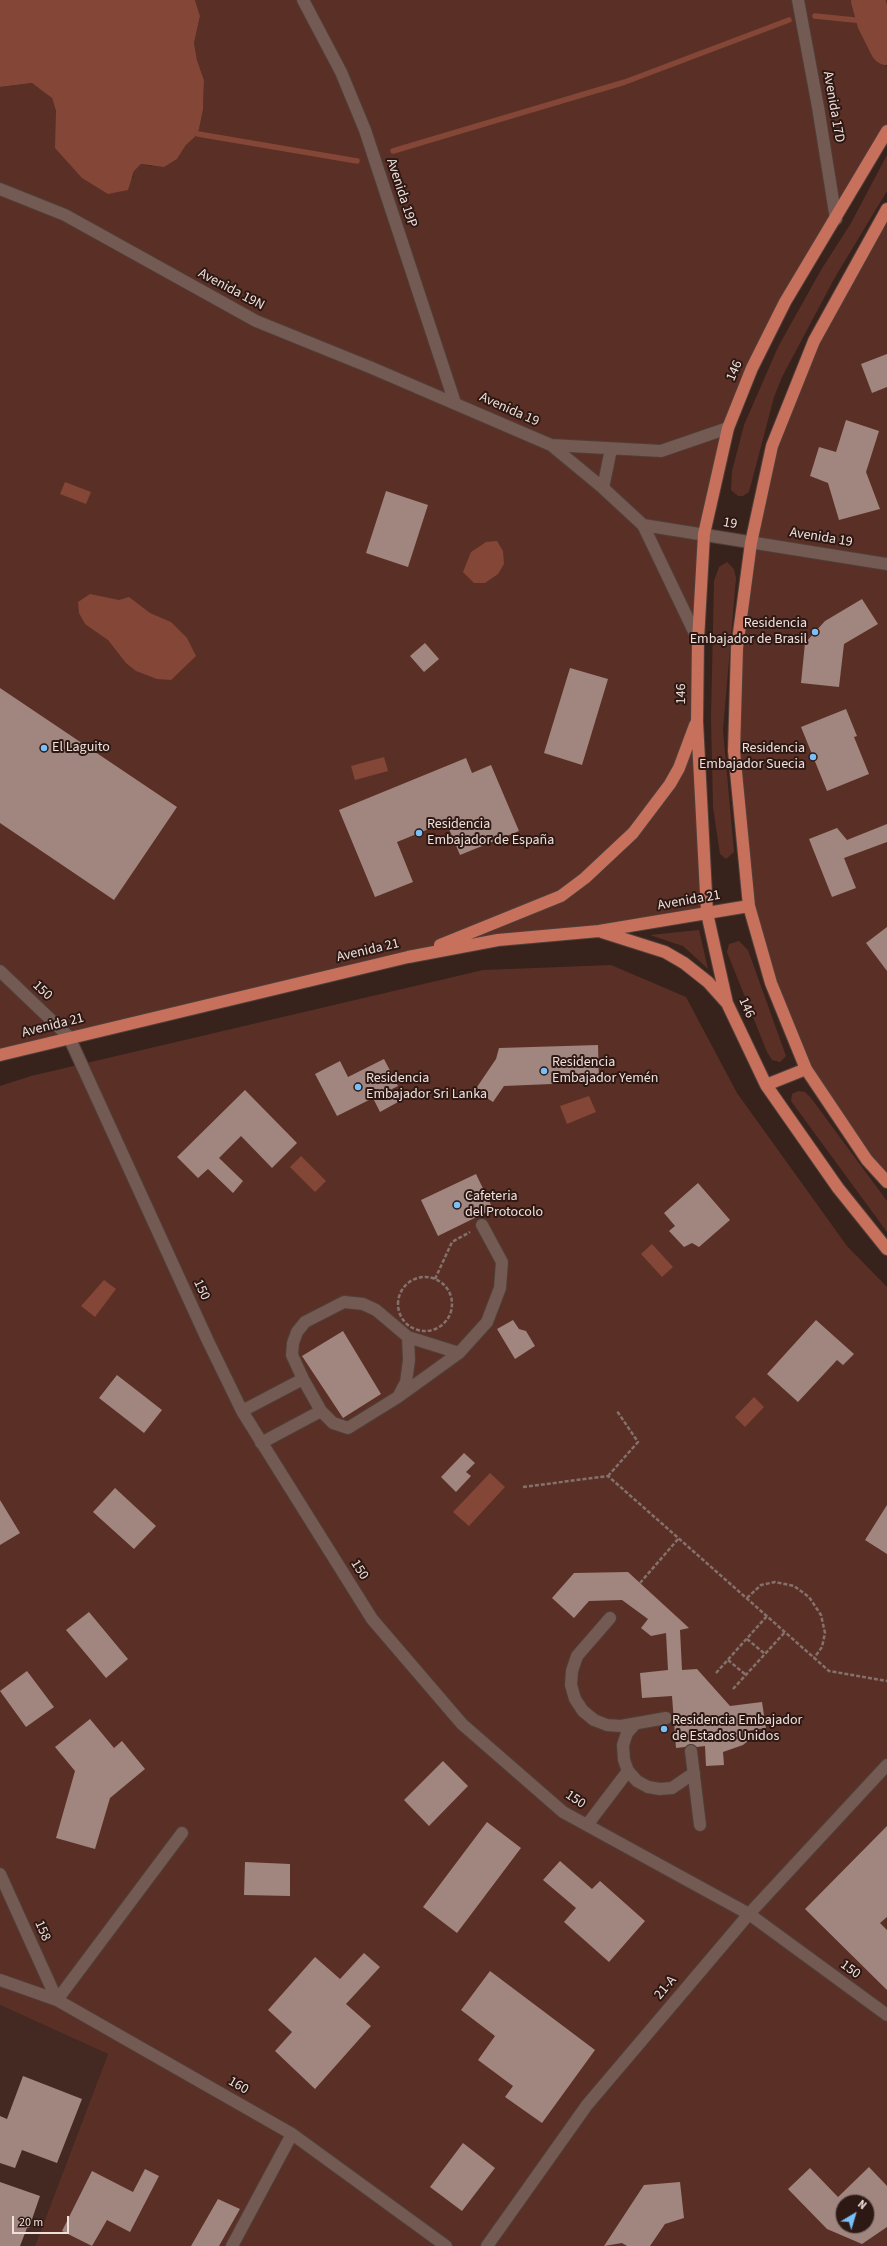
<!DOCTYPE html>
<meta charset="utf-8">
<style>
body{margin:0}
#map{position:relative;width:887px;height:2246px;overflow:hidden;background:#37221c;font-family:"Source Sans 3",sans-serif}
canvas{display:block}
.north{position:absolute;left:835px;top:2194px;width:40px;height:40px;box-sizing:border-box;background:#2d1813;border:1px solid #7b6863;border-radius:50%;rotate:38deg;font-size:11px;font-weight:700;line-height:16px;text-align:center;color:#efe0dc}
.north::after{content:'';display:block;margin:auto;width:14px;height:18px;background:#79bff8;clip-path:polygon(50% 0,100% 100%,50% 72%,0 100%)}
.scale{position:absolute;left:12px;top:2216px;width:57px;height:18px;box-sizing:border-box;border:2px solid #efe0dc;border-top:0;padding-left:5px;font-size:12px;line-height:14px;white-space:nowrap;color:#efe0dc;-webkit-text-stroke:3px #2d1813;paint-order:stroke}
</style>
<div id="map">
<canvas width="887" height="2246"></canvas>
<div class="north">N</div>
<div class="scale">20 m</div>
</div>
<script>
const context = document.querySelector('canvas').getContext('2d');
context.lineJoin = 'round';
function fill(path, color) { context.fillStyle = color; context.fill(path, 'evenodd'); }
const shape = rows => new Path2D(rows.map(r => 'M' + r).join(''));
function stroke(path, color, width, dash) { context.strokeStyle = color; context.lineWidth = width; context.lineCap = dash ? 'butt' : 'round'; context.setLineDash(dash || []); context.stroke(path); }
function write(font, color, halo, rows, align = 'center') {
  context.font = font + ' "Source Sans 3",sans-serif'; context.lineWidth = 4; context.setLineDash([]); context.textBaseline = 'middle'; context.strokeStyle = halo; context.fillStyle = color; for (const [text, x, y, turn = 0] of rows) {
    context.save(); context.translate(x, y); context.rotate((+turn || 0) * Math.PI / 180); context.textAlign = isNaN(turn) ? turn : align; if (halo) context.strokeText(text, 0, 0); context.fillText(text, 0, 0); context.restore();
  }
}
const built = shape([
 [0,2005,108,2054,35,2246,0,2246]
]);
const green = shape([
 [195,0,887,0,887,59,883,62,887,67,887,131,785,302,728,428,704,534,698,640,707,913,498,940,0,1055,0,87,32,83,42,89,52,98,56,111,56,126,133,178,134,171,141,164,151,166,177,159,186,145,198,134,203,110,204,80,197,60,194,43,200,16],
 [887,155,887,191,834,279,782,377,774,397,749,492,743,496,738,496,731,490,732,471,744,425,778,347,821,270,851,223],
 [887,209,887,1182,806,1069,749,906,734,751,737,648,772,446,814,341],
 [727,562,734,569,736,578,723,730,734,852,726,859,720,854,713,807,711,718,714,581,719,567],
 [699,930,708,969,683,946,650,935],
 [739,941,748,950,786,1056,780,1062,772,1060,767,1052,727,952,729,944],
 [611,965,686,997,737,1093,847,1246,887,1287,887,2246,35,2246,108,2054,0,2005,0,1086,31,1076,483,970],
 [843,2202,867,2202,867,2226,843,2226],
 [798,1091,805,1092,811,1098,887,1201,887,1232,791,1101,792,1094]
]);
const water = shape([
 [0,0,195,0,200,16,194,43,197,60,204,80,203,110,198,134,186,145,177,159,164,167,141,164,134,171,128,190,108,194,82,178,55,148,56,111,52,98,32,83,0,87],
 [65,482,91,492,86,504,60,494],
 [497,541,503,551,504,564,498,574,485,583,474,583,463,572,471,552,486,542],
 [90,594,119,600,129,597,150,613,171,622,187,638,196,656,171,680,157,679,136,671,126,663,108,640,85,624,79,613,78,602],
 [384,757,388,771,355,780,351,766],
 [589,1096,596,1112,567,1124,560,1106],
 [301,1156,326,1181,315,1192,290,1167],
 [652,1244,673,1267,662,1277,641,1254],
 [104,1280,116,1289,95,1317,81,1306],
 [754,1397,764,1407,745,1427,735,1417],
 [490,1473,505,1487,469,1526,453,1512]
]);
const stream = shape([
 [815,16,874,22],
 [198,134,357,161],
 [393,151,625,82,789,20]
]);
const river = shape([
 [868,0,874,22,887,48]
]);
const building = shape([
 [887,354,887,387,872,393,861,364],
 [846,420,879,431,866,472,880,509,839,520,828,483,810,476,819,447,836,452],
 [386,491,428,505,408,567,366,553],
 [862,599,878,624,844,644,839,687,801,683,805,643,825,621],
 [425,643,439,659,424,672,410,656],
 [570,668,608,679,582,765,544,753],
 [0,688,177,807,114,900,0,823],
 [846,709,857,736,854,737,869,774,827,791,801,727],
 [466,758,472,773,491,765,519,831,460,855,446,822,397,842,413,882,375,897,339,810],
 [887,824,887,842,844,858,856,888,832,897,809,839,837,828,847,840],
 [887,927,887,971,866,943],
 [598,1045,599,1082,504,1086,493,1102,475,1090,496,1059,499,1048],
 [384,1059,398,1086,392,1089,398,1102,380,1112,373,1098,337,1116,315,1074,340,1061,348,1077],
 [245,1090,297,1143,272,1168,241,1136,219,1158,243,1181,233,1193,208,1169,198,1178,177,1157],
 [476,1174,493,1209,438,1236,421,1200],
 [698,1183,730,1220,699,1247,692,1243,684,1247,669,1231,675,1226,664,1213],
 [513,1320,519,1329,526,1331,535,1346,515,1359,497,1329],
 [816,1320,854,1354,843,1365,837,1360,798,1402,767,1374],
 [343,1331,381,1394,343,1418,302,1356],
 [117,1375,162,1410,144,1433,99,1398],
 [464,1453,475,1463,466,1472,471,1476,456,1492,441,1477],
 [115,1488,156,1526,134,1549,93,1512],
 [0,1500,20,1533,0,1545],
 [887,1505,887,1554,865,1540],
 [628,1572,689,1628,680,1630,682,1670,697,1669,730,1706,762,1702,766,1728,747,1731,748,1741,743,1745,723,1752,724,1765,706,1766,705,1746,697,1747,690,1744,685,1747,676,1748,672,1696,642,1698,640,1673,668,1670,666,1633,651,1636,641,1628,648,1619,622,1600,589,1601,574,1618,552,1598,574,1573],
 [89,1612,128,1659,106,1678,66,1630],
 [27,1671,54,1707,26,1727,0,1691],
 [90,1719,114,1748,122,1741,145,1769,110,1798,95,1849,56,1838,75,1771,55,1747],
 [443,1761,468,1786,429,1826,404,1800],
 [487,1822,521,1848,457,1933,423,1907],
 [887,1826,887,1917,880,1923,887,1930,887,1990,805,1909],
 [560,1861,592,1889,600,1881,645,1921,609,1962,564,1922,576,1908,543,1880],
 [245,1862,290,1864,290,1896,244,1895],
 [364,1953,380,1967,346,2004,371,2026,315,2089,275,2051,292,2032,268,2010,315,1957,340,1979],
 [490,1971,595,2050,542,2123,505,2097,513,2086,478,2060,495,2036,461,2010],
 [23,2076,82,2099,57,2163,22,2150,15,2168,0,2163,0,2116,7,2119],
 [463,2143,495,2168,462,2211,430,2187],
 [869,2167,887,2186,887,2227,862,2244,827,2229,788,2189,810,2168,838,2197],
 [843,2202,867,2202,867,2226,843,2226],
 [145,2169,159,2176,130,2232,107,2220,92,2246,62,2231,92,2171,133,2192],
 [0,2182,40,2196,29,2228,27,2228,20,2246,0,2246],
 [680,2182,684,2218,665,2224,650,2246,627,2246,622,2243,604,2246,644,2185],
 [218,2199,240,2209,219,2246,191,2246]
]);
const path = shape([
 '398 1304a27 27 0 1 1 54 0a27 27 0 1 1-54 0Z',
 [435,1279,452,1242,470,1232],
 [608,1476,638,1442,617,1411],
 [523,1487,608,1476,829,1671,887,1681],
 [640,1583,679,1538],
 [747,1598,761,1585,775,1582,794,1586,809,1597,821,1615,825,1633,822,1647,814,1658],
 [747,1639,765,1654],
 [728,1660,746,1675],
 [716,1673,767,1616],
 [733,1689,785,1632]
]);
const minor = shape([
 [303,0,341,72,365,130,455,403],
 [798,0,818,107,836,219],
 [0,189,65,215,256,321,372,368,551,445,603,488,643,525,887,564],
 [551,445,661,451,728,428],
 [603,488,611,449],
 [643,525,698,640],
 [0,971,69,1037,207,1339,242,1411,372,1619,462,1724,563,1812,749,1914,887,2015],
 [408,1337,459,1353],
 [398,1397,406,1382,409,1360,408,1337,376,1310,363,1304,344,1302,305,1322,297,1332,293,1343,292,1355,303,1379,321,1411,333,1423,348,1428,398,1397,459,1353,487,1322,500,1288,502,1262,482,1225],
 [242,1411,303,1379],
 [261,1443,321,1411],
 [610,1618,577,1656,572,1671,571,1685,575,1699,583,1711,594,1720,607,1725,621,1726,666,1718],
 [635,1724,627,1733,623,1745,624,1760,628,1771,637,1781,648,1787,660,1789,672,1788,694,1773],
 [691,1751,700,1825],
 [587,1825,628,1771],
 [0,1874,57,2000,182,1833],
 [0,1980,57,2000,292,2134,446,2246],
 [232,2246,292,2134],
 [487,2246,587,2105,749,1914,887,1765]
]);
const major = shape([
 [887,131,785,302,752,368,728,428,704,534,698,640,697,721,707,913,727,1003,766,1085,838,1188,887,1249],
 [887,209,814,341,772,446,751,543,737,648,734,751,749,906,771,983,806,1069,867,1160,887,1182],
 [602,932,665,952,684,963,708,982,726,1002],
 [440,945,561,896,585,878,633,833,670,784,679,768,695,725],
 [0,1055,408,957,498,940,599,931,749,906],
 [766,1085,806,1069]
]);
const markers = [
 [815,632,4,"#79bff8"],
 [44,748,4,"#79bff8"],
 [813,757,4,"#79bff8"],
 [419,833,4,"#79bff8"],
 [544,1071,4,"#79bff8"],
 [358,1087,4,"#79bff8"],
 [457,1205,4,"#79bff8"],
 [664,1729,4,"#79bff8"]
];
const streetNames = [
 ["Avenida 17D",833,107,80],
 ["Avenida 19P",401,193,72],
 ["Avenida 19N",231,290,28],
 ["146",735,371,-67],
 ["Avenida 19",509,410,24],
 ["19",730,524,11],
 ["Avenida 19",821,538,9],
 ["146",682,694,-89],
 ["Avenida 21",689,901,-10],
 ["Avenida 21",368,951,-13],
 ["150",42,991,44],
 ["146",746,1008,66],
 ["Avenida 21",53,1026,-14],
 ["150",201,1290,65],
 ["150",359,1570,58],
 ["150",575,1800,34],
 ["158",42,1931,66],
 ["150",850,1970,36],
 ["21-A",666,1988,-50],
 ["160",238,2086,30]
];
const poiNames = [
 ["Residencia",807,624,"right"],
 ["Embajador de Brasil",807,640,"right"],
 ["El Laguito",52,748],
 ["Residencia",805,749,"right"],
 ["Embajador Suecia",805,765,"right"],
 ["Residencia",427,825],
 ["Embajador de España",427,841],
 ["Residencia",552,1063],
 ["Embajador Yemén",552,1079],
 ["Residencia",366,1079],
 ["Embajador Sri Lanka",366,1095],
 ["Cafeteria",465,1197],
 ["del Protocolo",465,1213],
 ["Residencia Embajador",672,1721],
 ["de Estados Unidos",672,1737]
];
fill(built, '#442922');
fill(green, '#5a3026');
fill(water, '#834637');
stroke(stream, '#834637', 5.5);
stroke(river, '#834637', 34);
fill(building, '#a1857f');
stroke(minor, '#503e39', 14);
stroke(major, '#503e39', 14);
stroke(path, '#84716c', 2.5, [4, 2]);
stroke(minor, '#735a53', 12);
stroke(major, '#c7705b', 12);
for (const [x, y, r, color] of markers) { const dot = new Path2D(); dot.arc(x, y, r, 0, 2 * Math.PI); context.fillStyle = color; context.fill(dot); stroke(dot, '#2d1813', 1.5); }
write('14px', '#efe0dc', '#2d1813', streetNames);
write('14px', '#efe0dc', '#2d1813', poiNames, 'left');
</script>
